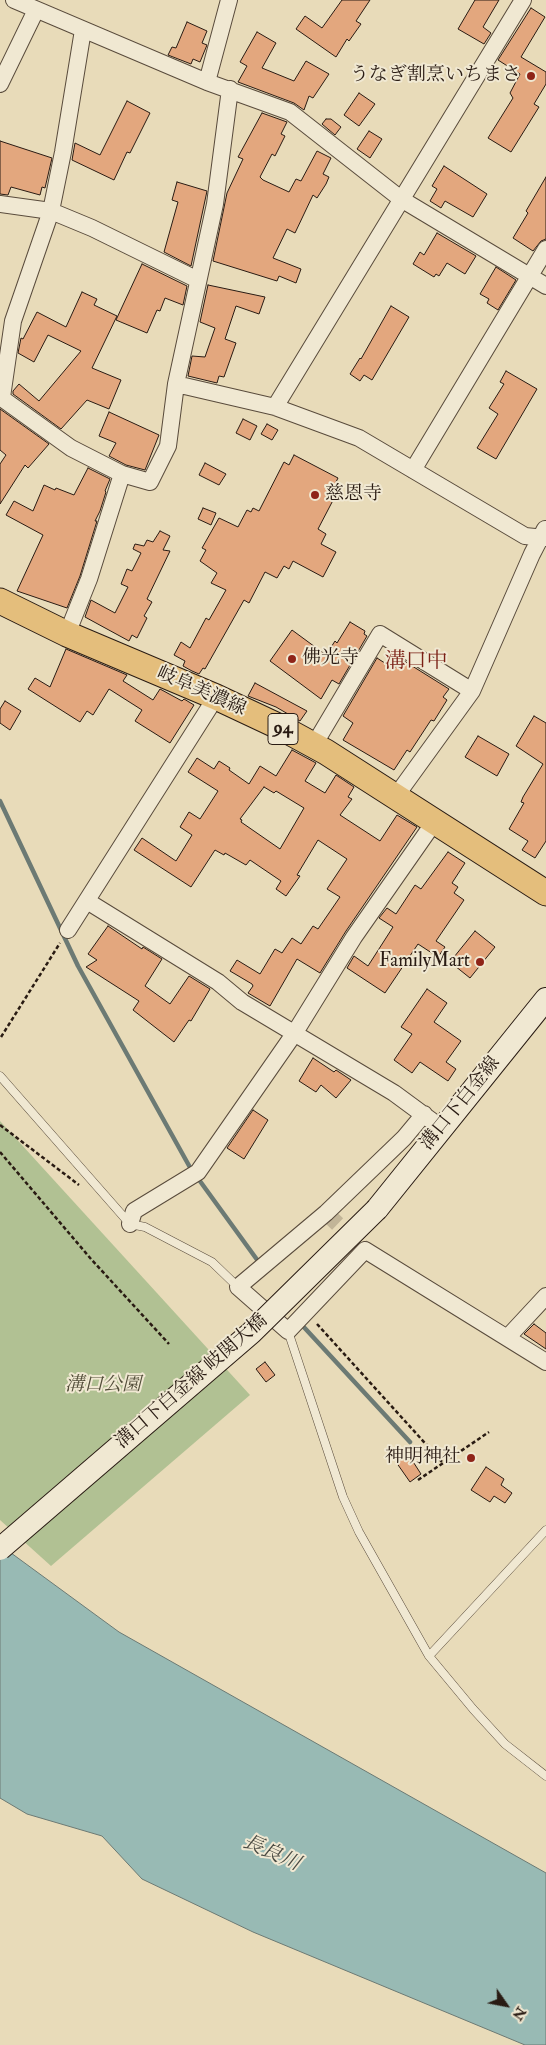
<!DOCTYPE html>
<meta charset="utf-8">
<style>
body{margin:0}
#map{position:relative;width:546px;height:2045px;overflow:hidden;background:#e8dbb9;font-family:"IM FELL Double Pica",serif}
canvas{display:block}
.north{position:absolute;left:481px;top:1980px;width:50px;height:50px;-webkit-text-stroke:4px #f0e8d2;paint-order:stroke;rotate:123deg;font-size:14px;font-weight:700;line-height:20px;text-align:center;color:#291b13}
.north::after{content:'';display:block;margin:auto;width:18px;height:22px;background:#291b13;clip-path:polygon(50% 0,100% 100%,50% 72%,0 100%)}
</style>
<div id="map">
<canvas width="546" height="2045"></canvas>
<div class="north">N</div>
</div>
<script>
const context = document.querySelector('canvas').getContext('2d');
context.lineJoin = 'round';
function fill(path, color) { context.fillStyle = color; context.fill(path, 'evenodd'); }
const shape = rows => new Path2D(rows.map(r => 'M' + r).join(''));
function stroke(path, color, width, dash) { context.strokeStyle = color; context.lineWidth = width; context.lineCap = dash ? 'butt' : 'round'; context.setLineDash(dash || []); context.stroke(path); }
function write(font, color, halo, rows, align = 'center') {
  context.font = font + ' "IM FELL Double Pica","Noto Serif JP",serif'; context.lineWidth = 4; context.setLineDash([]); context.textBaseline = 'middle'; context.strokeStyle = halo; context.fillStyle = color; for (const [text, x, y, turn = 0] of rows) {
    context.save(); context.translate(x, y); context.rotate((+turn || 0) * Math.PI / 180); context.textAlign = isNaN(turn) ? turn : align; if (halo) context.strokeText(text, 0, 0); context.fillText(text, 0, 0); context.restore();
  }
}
const green = shape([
 [0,1121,250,1395,51,1566,0,1520]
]);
const water = shape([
 [0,1547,7,1550,119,1632,546,1873,546,2045,525,2045,253,1932,142,1879,102,1836,27,1814,0,1798,0,1547]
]);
const stream = shape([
 [0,801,78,966,192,1171],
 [197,1177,258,1261],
 [301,1324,410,1442]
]);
const building = shape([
 [342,0,370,0,356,21,361,24,349,41,347,39,336,57,296,29,305,16,322,28,342,0],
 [475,0,499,0,483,27,491,33,484,44,458,29,475,0],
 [531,8,545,17,521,57,546,72,546,84,534,104,539,107,511,152,488,138,513,98,510,93,520,74,498,60,531,8],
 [187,22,207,31,202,43,207,45,200,62,193,59,191,64,168,55,172,47,176,48,187,22],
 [257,32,276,43,262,68,294,81,306,61,329,74,313,98,309,96,304,110,294,103,238,82,247,66,240,62,257,32],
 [359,93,375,104,359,126,344,115,359,93],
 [127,101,150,113,130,153,127,152,114,180,72,160,75,143,100,155,127,101],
 [262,113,287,122,281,134,285,136,275,156,272,154,260,177,263,180,289,192,296,179,301,181,317,151,331,158,323,174,329,177,326,184,317,198,313,195,295,233,287,229,273,258,301,269,296,283,279,276,277,281,213,261,227,193,243,159,238,157,262,113],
 [326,119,331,119,341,127,335,135,322,124,326,119],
 [369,131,382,139,370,158,357,149,369,131],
 [0,141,52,158,45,188,42,187,40,195,11,187,8,195,0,194,0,141],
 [444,166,487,194,473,217,445,201,441,208,430,201,437,189,432,186,444,166],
 [546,177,546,239,541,241,533,251,513,238,528,213,526,211,546,177],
 [177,182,207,191,191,266,164,252,178,202,172,200,177,182],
 [437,233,476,256,465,274,447,263,439,276,436,274,434,277,413,264,420,252,424,255,437,233],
 [142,264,187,286,183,305,165,298,160,311,157,310,147,333,116,320,142,264],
 [496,267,516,280,498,310,487,303,489,299,480,294,496,267],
 [208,285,265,297,259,314,236,306,225,339,236,343,224,377,219,376,217,383,188,376,192,356,205,357,215,328,200,322,208,285],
 [82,292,97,299,94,305,117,316,92,368,121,380,109,409,87,400,61,429,13,394,13,391,19,384,39,401,81,351,48,335,34,362,18,353,21,338,23,339,37,312,66,327,82,292],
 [391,306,409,317,372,380,364,375,360,381,350,374,360,358,361,359,391,306],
 [506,371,537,389,496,459,477,448,498,414,489,408,504,384,500,382,506,371],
 [0,409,49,444,28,468,25,465,0,504,0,464,6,455,0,450,0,409],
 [109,412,159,435,145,470,126,465,109,456,116,443,99,436,109,412],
 [243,419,257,426,250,440,236,433,243,419],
 [267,424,278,430,272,440,261,434,267,424],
 [294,455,338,478,336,482,341,485,318,529,326,534,321,544,336,552,323,577,293,561,289,569,284,566,277,578,265,572,249,603,244,600,205,669,203,668,199,674,192,671,183,666,185,661,174,655,181,642,190,648,206,618,209,620,226,590,211,583,217,573,200,561,206,550,202,548,219,518,238,527,247,510,251,512,253,508,259,511,284,462,289,465,294,455],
 [205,463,226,474,219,485,199,475,205,463],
 [88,468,110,479,105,491,106,492,100,511,95,521,97,521,80,576,67,608,17,591,43,535,6,515,14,501,33,511,44,485,55,490,56,488,74,495,88,468],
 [203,508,216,513,211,525,198,519,203,508],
 [160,531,170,536,163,550,170,551,147,599,152,602,144,616,147,618,137,638,132,635,129,641,85,617,91,600,115,613,128,587,121,584,127,569,132,571,141,553,133,549,135,544,144,546,147,540,153,542,160,531],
 [350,622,365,631,364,634,367,636,339,684,332,680,321,699,270,661,292,630,326,655,335,641,337,643,350,622],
 [66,649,127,675,123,681,153,700,160,689,182,701,184,699,194,705,170,743,135,721,142,710,109,689,93,715,87,711,80,722,28,689,35,678,50,687,66,649],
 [377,658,394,669,401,659,449,689,443,697,447,700,434,721,431,720,410,752,407,750,394,770,343,740,353,723,343,716,377,658],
 [255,683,307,711,300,721,276,707,248,696,255,683],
 [5,701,21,711,10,730,0,723,0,709,5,701],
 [534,716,546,723,546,841,535,858,522,850,528,841,509,829,524,803,521,802,523,797,543,764,516,746,534,716],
 [478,736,509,754,497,776,465,757,478,736],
 [292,750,316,763,305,781,325,793,336,775,354,787,348,797,352,799,340,815,380,841,397,815,417,827,346,931,320,973,297,959,270,1006,248,993,253,986,252,984,230,971,237,960,260,974,275,949,282,953,292,938,301,944,313,926,318,929,340,897,327,889,347,859,318,840,297,875,300,876,286,896,276,889,281,881,250,860,246,865,225,853,224,855,215,850,191,887,134,850,142,838,176,861,192,835,180,827,189,812,200,819,218,791,188,772,197,758,214,769,219,761,230,768,229,770,249,784,260,766,276,776,292,750],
 [264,787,274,793,276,791,304,808,280,849,241,822,242,820,240,819,264,787],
 [448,852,465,863,452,883,458,887,454,893,464,900,436,941,445,947,438,957,418,944,385,993,347,968,354,956,368,966,393,927,379,918,387,908,396,914,415,885,421,889,448,852],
 [108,926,142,949,143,947,162,959,145,986,170,1004,189,976,210,989,191,1021,189,1020,174,1042,133,1010,139,1001,86,967,97,960,88,954,108,926],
 [475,931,495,947,470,978,450,962,475,931],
 [427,989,447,1003,434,1022,461,1041,446,1062,456,1069,448,1081,420,1062,412,1073,394,1060,412,1034,401,1027,427,989],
 [313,1058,334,1072,336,1070,351,1080,336,1098,321,1085,316,1092,299,1081,313,1058],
 [253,1110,268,1120,244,1159,227,1148,253,1110],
 [534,1324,546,1333,546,1349,524,1334,534,1324],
 [265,1362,275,1375,266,1382,256,1369,265,1362],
 [408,1454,421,1474,410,1482,396,1462,408,1454],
 [486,1467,504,1479,501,1485,512,1493,505,1503,494,1496,490,1502,471,1490,486,1467]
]);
const streetTunnel = shape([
 [326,1213,365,1250]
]);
const path = shape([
 [1,1037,60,943],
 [0,1125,79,1185],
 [0,1152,91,1259,169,1344],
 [317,1324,443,1463],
 [418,1480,489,1432]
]);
const lane = shape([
 [0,1076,130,1224,145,1227,212,1262,238,1287],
 [288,1331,343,1497,359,1532,429,1656,473,1709,505,1744,546,1776],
 [429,1656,546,1530]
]);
const street = shape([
 [14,0,207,82,290,112,401,199,546,286],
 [207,82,229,0],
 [0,84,36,10],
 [0,204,51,211,92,228,198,280],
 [176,384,275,407,359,438,525,536,546,538],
 [0,397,71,448,122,474],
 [2,397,13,321,51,211,63,152,83,30],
 [275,407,523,0],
 [413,470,546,249],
 [67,634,89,579,122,474,150,482,168,446,176,384,215,204,230,89],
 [314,745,380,634,472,691],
 [396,796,472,691,532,554,545,529],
 [87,901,218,982,242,1002,394,1093,432,1121],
 [68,930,216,697],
 [424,1114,404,1138,326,1213,238,1287,288,1331,365,1250,546,1362],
 [130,1224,134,1211,198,1172,294,1034,354,937,435,821],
 [507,1338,546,1296]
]);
const secondary = shape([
 [377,1209,546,999]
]);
const primary = shape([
 [0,601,67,634,216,697,282,728,326,752,546,893]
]);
const secondaryBridge = shape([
 [0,1549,251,1333,377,1209]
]);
const markers = [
 [531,76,5,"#8f2418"],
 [315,495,5,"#8f2418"],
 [292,659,5,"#8f2418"],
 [480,962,5,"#8f2418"],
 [471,1458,5,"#8f2418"]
];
const shields = [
 [283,729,30]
];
const shieldNames = [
 ["94",283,729]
];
const poiNames = [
 ["うなぎ割烹いちまさ",521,76],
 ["慈恩寺",325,495,"left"],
 ["佛光寺",302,659,"left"],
 ["FamilyMart",470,962],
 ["神明神社",461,1458]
];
const streetNames = [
 ["岐阜美濃線",201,692,24],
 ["溝口下白金線",461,1104,-51],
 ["溝口下白金線 岐関大橋",192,1382,-41]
];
const parkNames = [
 ["溝口公園",103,1386]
];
const waterNames = [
 ["長良川",271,1854,24]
];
const quarterNames = [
 ["溝口中",416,662]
];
fill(green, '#b1c193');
fill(water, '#98bab4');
stroke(water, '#6c7a74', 1);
stroke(stream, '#6c7a74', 4.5);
fill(building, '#e3a77e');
stroke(building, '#291b13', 1);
stroke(streetTunnel, '#c2b598', 16, [16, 8]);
stroke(lane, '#594b3c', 9);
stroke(street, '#594b3c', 18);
stroke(secondary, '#291b13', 24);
stroke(primary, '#291b13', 27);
stroke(path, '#291b13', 2.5, [4, 2.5]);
stroke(lane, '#f0e8d2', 8);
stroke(street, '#f0e8d2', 16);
stroke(secondary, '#f0e8d2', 22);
stroke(primary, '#e4be7c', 25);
stroke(secondaryBridge, '#291b13', 24, []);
stroke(secondaryBridge, '#f0e8d2', 22);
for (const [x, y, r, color] of markers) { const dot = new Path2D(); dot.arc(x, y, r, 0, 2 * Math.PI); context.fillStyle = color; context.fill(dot); stroke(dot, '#f0e8d2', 2); }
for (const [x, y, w] of shields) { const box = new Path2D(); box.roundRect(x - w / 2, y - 15.5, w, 31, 4); context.fillStyle = '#f0e8d2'; context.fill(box); stroke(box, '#291b13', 1); }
write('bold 18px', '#291b13', null, shieldNames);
write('19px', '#291b13', '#f0e8d2', poiNames, 'right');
write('19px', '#291b13', '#f0e8d2', streetNames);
write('italic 19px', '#524d39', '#f0e8d2', parkNames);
write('italic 20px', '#4a4b43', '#f0e8d2', waterNames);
write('21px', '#7a1f14', '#f0e8d2', quarterNames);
</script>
